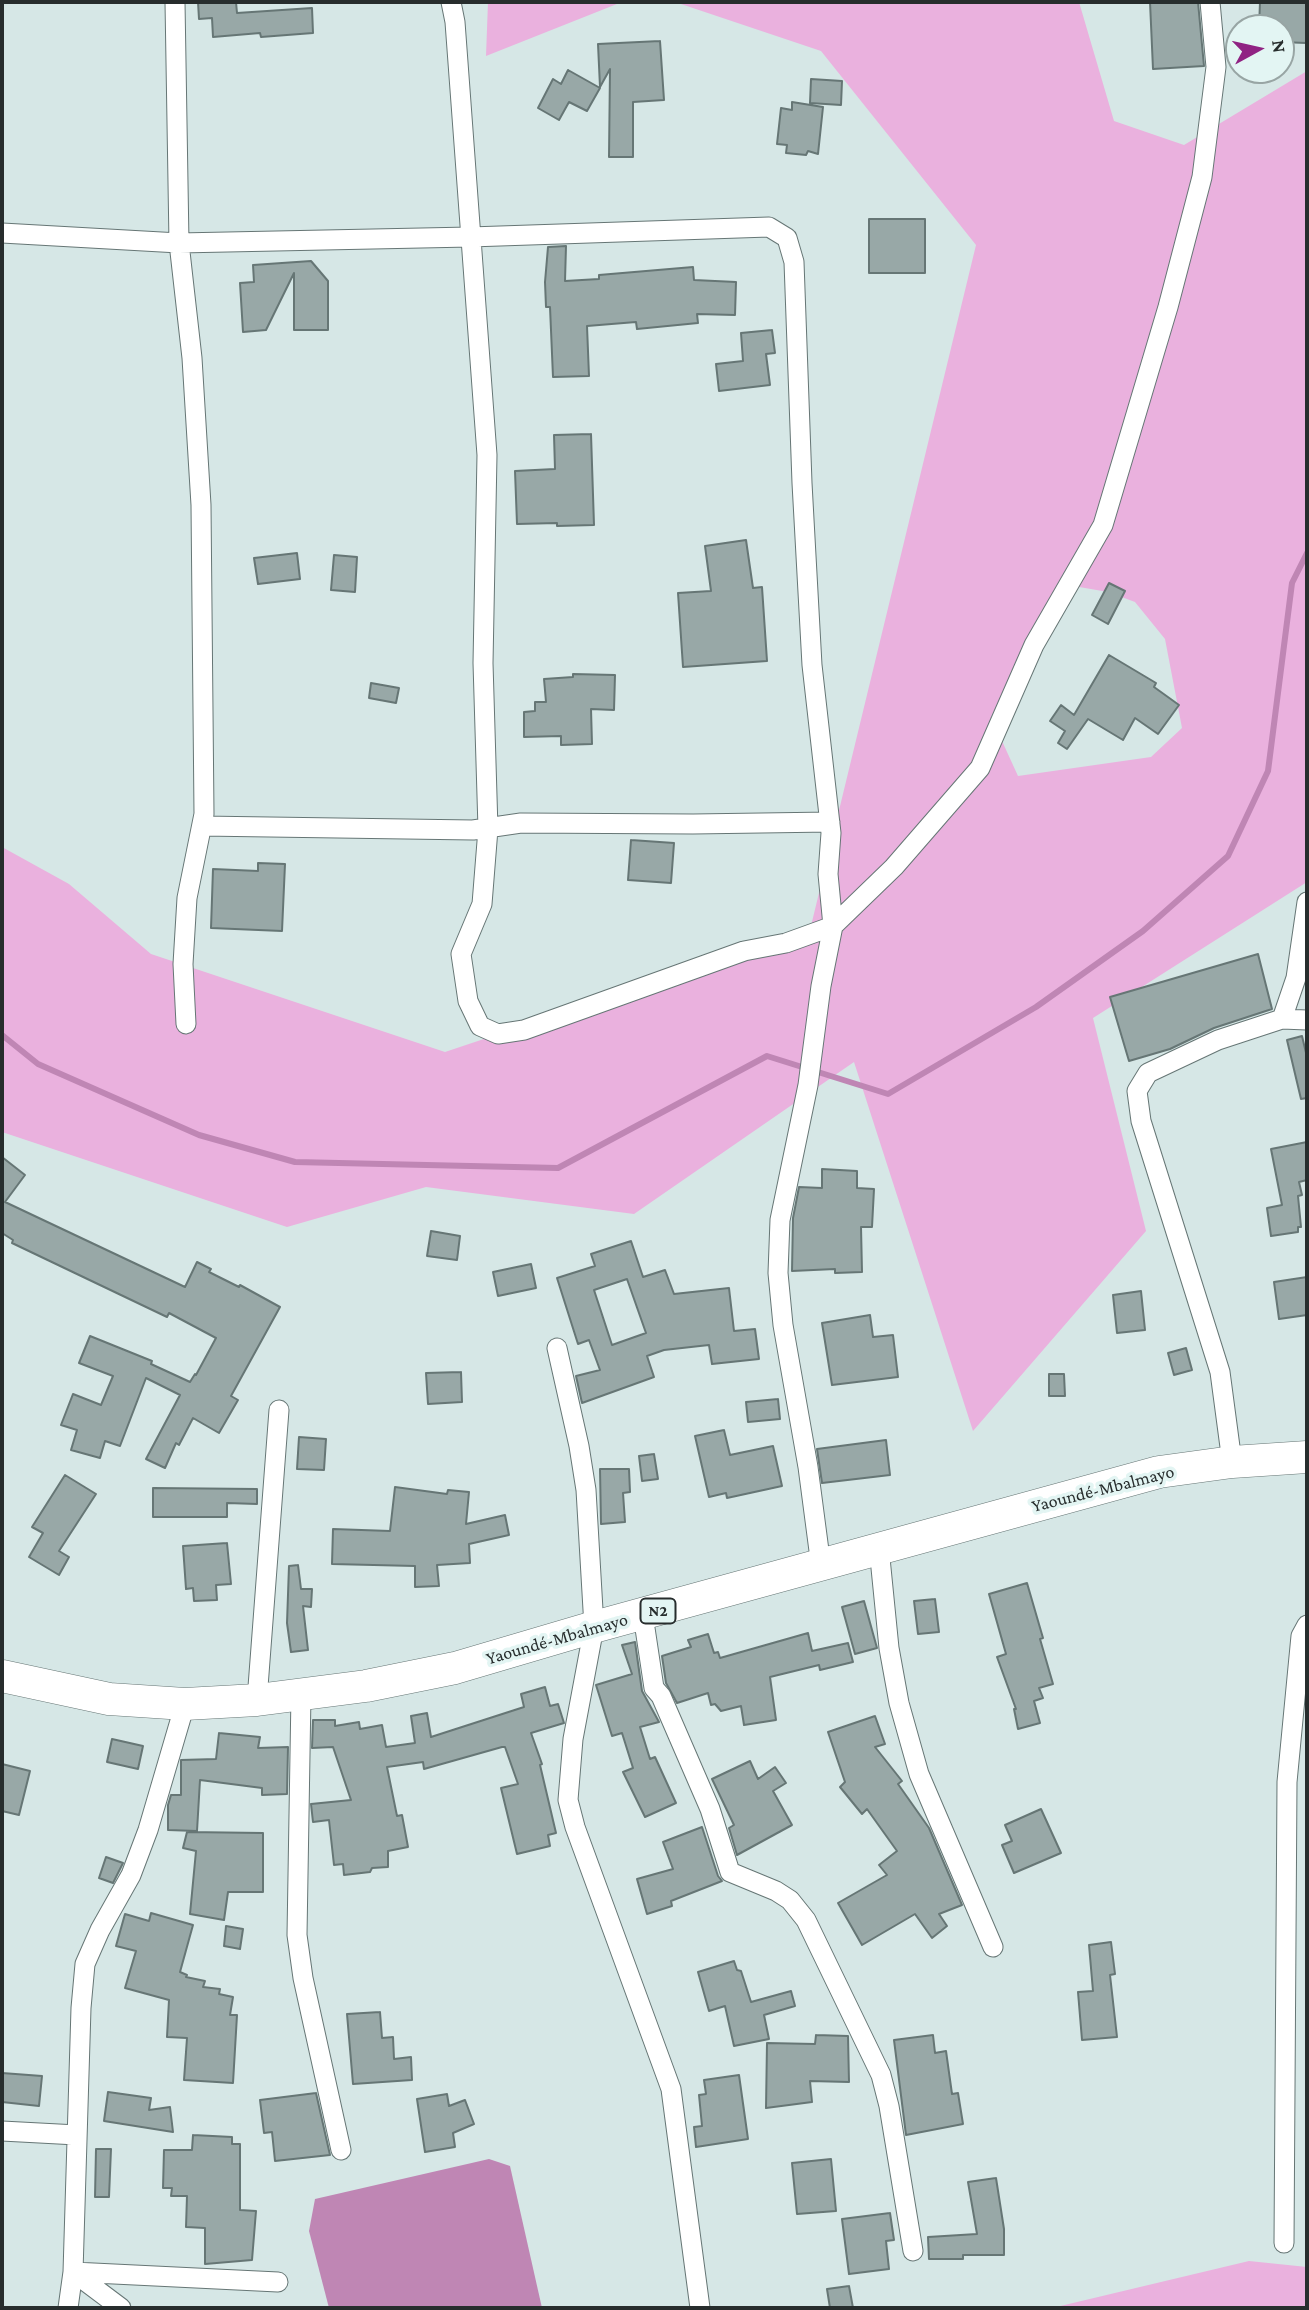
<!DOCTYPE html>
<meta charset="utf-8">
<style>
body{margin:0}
#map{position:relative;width:1309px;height:2310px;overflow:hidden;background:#d6e7e6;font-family:"Crimson Pro",serif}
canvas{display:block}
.frame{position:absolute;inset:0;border:4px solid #272d2d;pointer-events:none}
.north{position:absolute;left:1225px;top:14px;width:70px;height:70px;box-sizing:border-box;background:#e3f5f3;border:2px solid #98a5a4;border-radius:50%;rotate:82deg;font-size:19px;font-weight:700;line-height:28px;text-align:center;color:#272d2d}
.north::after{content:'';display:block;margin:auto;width:24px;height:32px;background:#902283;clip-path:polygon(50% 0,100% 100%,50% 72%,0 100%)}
</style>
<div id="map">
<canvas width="1309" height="2310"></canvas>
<div class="frame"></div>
<div class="north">N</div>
</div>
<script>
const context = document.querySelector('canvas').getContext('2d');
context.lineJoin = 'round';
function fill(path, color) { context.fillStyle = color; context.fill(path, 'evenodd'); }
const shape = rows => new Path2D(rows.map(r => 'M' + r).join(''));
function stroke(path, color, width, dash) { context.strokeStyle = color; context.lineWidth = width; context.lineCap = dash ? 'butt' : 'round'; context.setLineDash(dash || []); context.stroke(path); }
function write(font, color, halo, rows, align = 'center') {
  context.font = font + ' "Crimson Pro",serif'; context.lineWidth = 7; context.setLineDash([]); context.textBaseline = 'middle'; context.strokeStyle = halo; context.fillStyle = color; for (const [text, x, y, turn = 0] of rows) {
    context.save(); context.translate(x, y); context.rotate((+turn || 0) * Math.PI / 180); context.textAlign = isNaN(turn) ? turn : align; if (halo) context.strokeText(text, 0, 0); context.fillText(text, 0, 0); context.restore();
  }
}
const green = shape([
 [488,2,622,2,486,56],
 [675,2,1079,2,1114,121,1184,145,1307,71,1307,882,1093,1018,1146,1231,973,1431,854,1062,634,1214,426,1187,287,1227,2,1132,2,847,69,884,151,954,445,1052,810,930,976,245,821,51],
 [1062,584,1108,592,1135,602,1165,639,1182,728,1151,757,1018,776,991,717],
 [1249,2261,1307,2267,1307,2308,1052,2308]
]);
const water = shape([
 [489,2159,510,2166,542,2308,329,2308,309,2231,315,2199]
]);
const stream = shape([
 [2,1035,38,1064,199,1135,295,1162,558,1168,767,1056,888,1094,1036,1007,1143,931,1228,856,1268,771,1292,583,1307,553]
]);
const building = shape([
 [198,2,236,2,237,13,312,8,313,33,261,37,260,33,213,37,212,18,199,19,198,2],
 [1150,2,1198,2,1204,66,1153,69,1150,2],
 [1260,2,1307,2,1306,43,1281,42,1281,28,1259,28,1260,2],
 [660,41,664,100,633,102,633,157,609,157,610,69,600,87,598,44,660,41],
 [568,70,600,88,587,111,569,102,559,120,538,108,553,79,561,84,568,70],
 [811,79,842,81,841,105,810,103,811,79],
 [792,102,823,107,818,154,808,151,806,155,786,153,787,145,777,144,781,108,792,110,792,102],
 [869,219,925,219,925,273,869,273,869,219],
 [566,246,565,281,599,279,599,275,693,267,694,280,736,282,735,315,697,314,698,323,637,329,636,322,587,326,589,376,553,377,550,307,546,307,545,282,548,247,566,246],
 [311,261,328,281,328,330,294,330,294,273,266,330,243,332,240,283,254,282,253,265,311,261],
 [772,330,775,353,766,354,770,385,719,391,716,364,743,361,741,333,772,330],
 [591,434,594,525,557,526,557,523,517,524,515,471,555,469,554,435,591,434],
 [746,540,753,588,762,587,767,661,683,667,678,593,711,591,705,546,746,540],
 [297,553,300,579,258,584,254,558,297,553],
 [334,555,357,557,355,592,331,590,334,555],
 [1109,583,1125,591,1108,624,1092,615,1109,583],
 [1109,655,1156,683,1154,687,1179,705,1158,734,1135,718,1123,740,1088,719,1067,749,1058,743,1065,731,1050,721,1061,705,1074,715,1109,655],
 [573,674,615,675,614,710,591,709,592,744,561,745,561,736,524,737,524,712,535,711,535,702,546,702,544,679,573,677,573,674],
 [371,683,399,688,396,703,369,698,371,683],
 [631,840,674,843,671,883,628,880,631,840],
 [258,863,285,864,282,931,211,928,213,869,258,871,258,863],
 [1258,954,1272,1009,1214,1028,1170,1049,1129,1061,1110,997,1258,954],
 [1302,1036,1307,1057,1307,1098,1301,1099,1287,1040,1302,1036],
 [1307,1142,1307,1180,1299,1182,1302,1195,1298,1196,1301,1227,1298,1227,1298,1232,1271,1236,1267,1208,1282,1205,1271,1149,1307,1142],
 [2,1157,25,1175,5,1202,185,1287,197,1262,211,1269,209,1272,239,1287,240,1285,280,1307,231,1396,238,1400,219,1433,193,1418,179,1445,176,1443,165,1468,146,1459,180,1395,146,1378,120,1446,105,1441,100,1458,71,1450,77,1430,61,1425,73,1394,101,1405,113,1376,79,1363,90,1336,152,1361,151,1364,190,1382,195,1374,196,1375,216,1338,169,1313,167,1317,12,1243,13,1240,2,1233,2,1157],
 [822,1169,857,1171,857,1188,874,1189,872,1227,861,1227,862,1272,835,1273,835,1269,792,1271,793,1218,799,1187,822,1188,822,1169],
 [431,1231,460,1236,457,1260,427,1256,431,1231],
 [631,1241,643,1277,665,1270,674,1294,729,1288,734,1331,755,1329,759,1359,712,1364,709,1345,664,1350,647,1356,654,1377,582,1403,576,1376,600,1370,589,1340,578,1344,557,1278,595,1266,591,1254,631,1241],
 [627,1279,646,1333,612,1345,594,1290,627,1279],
 [531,1264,536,1288,498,1296,493,1272,531,1264],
 [1307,1277,1307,1315,1279,1319,1274,1282,1307,1277],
 [1141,1291,1145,1330,1117,1333,1113,1295,1141,1291],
 [870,1315,873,1337,893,1335,898,1377,832,1385,822,1323,870,1315],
 [1186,1348,1192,1370,1174,1375,1168,1353,1186,1348],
 [461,1372,462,1402,428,1404,426,1373,461,1372],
 [1049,1374,1064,1374,1065,1396,1049,1396,1049,1374],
 [778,1399,780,1419,748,1422,746,1402,778,1399],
 [724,1430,730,1455,773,1446,782,1486,727,1498,726,1493,709,1497,695,1436,724,1430],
 [299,1437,326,1439,324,1470,297,1469,299,1437],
 [886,1440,890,1475,822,1483,817,1449,886,1440],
 [654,1454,658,1479,642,1481,639,1456,654,1454],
 [600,1469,629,1469,630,1492,623,1493,625,1522,601,1524,600,1469],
 [65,1475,96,1494,59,1551,69,1557,59,1575,29,1557,43,1533,32,1527,65,1475],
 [395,1487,447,1494,448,1490,469,1492,466,1524,505,1515,509,1535,469,1544,470,1563,437,1565,439,1586,415,1587,415,1566,332,1564,333,1529,390,1531,395,1487],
 [153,1488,257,1489,257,1504,227,1503,227,1517,153,1517,153,1488],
 [227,1543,231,1584,216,1585,217,1600,194,1601,193,1588,186,1589,183,1546,227,1543],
 [298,1565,301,1589,312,1589,311,1607,303,1606,308,1650,291,1652,287,1623,289,1566,298,1565],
 [1027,1583,1043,1638,1040,1639,1053,1684,1039,1688,1043,1698,1034,1701,1040,1723,1018,1729,1014,1709,1016,1709,997,1657,1006,1654,989,1594,1027,1583],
 [935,1599,939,1632,918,1634,914,1601,935,1599],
 [864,1601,877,1648,855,1654,842,1607,864,1601],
 [808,1633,812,1651,848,1643,853,1662,820,1670,819,1665,770,1677,776,1720,744,1725,741,1706,721,1711,715,1704,711,1705,708,1693,677,1703,666,1683,662,1656,691,1647,688,1640,708,1634,714,1653,718,1652,720,1658,808,1633],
 [635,1642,642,1691,659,1722,640,1727,650,1759,655,1757,676,1803,645,1817,623,1772,633,1768,622,1733,612,1736,596,1685,632,1674,622,1645,635,1642],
 [545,1687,550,1706,558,1704,564,1723,531,1733,542,1764,540,1765,556,1833,548,1835,550,1846,517,1854,501,1788,518,1784,505,1747,502,1747,424,1769,423,1762,387,1767,397,1816,402,1815,408,1847,388,1851,388,1867,372,1868,370,1872,344,1875,343,1864,334,1865,329,1820,313,1822,311,1804,351,1800,333,1747,312,1748,313,1720,335,1720,335,1726,359,1722,360,1729,382,1725,386,1747,415,1743,411,1716,427,1713,431,1737,524,1707,521,1694,545,1687],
 [875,1716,885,1744,875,1747,902,1781,898,1784,929,1828,962,1905,939,1914,947,1926,932,1938,915,1914,862,1945,838,1903,887,1875,879,1865,897,1851,867,1809,862,1814,840,1787,845,1782,828,1732,875,1716],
 [219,1733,260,1737,258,1748,288,1747,287,1794,262,1795,262,1788,200,1780,197,1831,168,1830,168,1805,171,1795,181,1795,181,1760,216,1759,219,1733],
 [112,1739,143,1746,138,1769,107,1762,112,1739],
 [750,1761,758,1779,775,1767,786,1783,773,1791,792,1825,737,1855,729,1828,734,1825,712,1779,750,1761],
 [2,1764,30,1771,19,1815,2,1811,2,1764],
 [1041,1809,1061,1853,1014,1873,1002,1845,1012,1841,1005,1825,1041,1809],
 [702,1827,718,1876,722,1881,671,1901,672,1906,647,1914,637,1879,673,1869,663,1842,702,1827],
 [187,1832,263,1833,263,1892,228,1892,224,1920,190,1914,196,1851,183,1848,187,1832],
 [106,1857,123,1863,113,1883,99,1878,106,1857],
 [151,1913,193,1925,180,1972,187,1975,186,1977,205,1981,203,1987,220,1989,219,1994,233,1997,230,2015,237,2015,233,2083,184,2080,187,2038,167,2037,169,2000,125,1988,136,1951,116,1946,125,1914,149,1921,151,1913],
 [226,1926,243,1929,240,1949,224,1946,226,1926],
 [1111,1942,1115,1974,1110,1975,1117,2037,1082,2040,1078,1992,1093,1991,1089,1945,1111,1942],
 [734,1961,737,1970,741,1971,751,2002,791,1991,795,2006,764,2015,769,2039,734,2046,725,2006,709,2011,698,1972,734,1961],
 [380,2012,382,2038,393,2037,394,2059,411,2057,412,2080,353,2084,347,2014,380,2012],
 [816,2035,848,2036,849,2082,810,2081,812,2102,766,2108,767,2043,815,2044,816,2035],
 [933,2035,935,2053,946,2051,952,2094,958,2093,963,2124,906,2135,894,2040,933,2035],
 [2,2073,42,2076,39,2106,2,2102,2,2073],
 [739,2075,748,2139,696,2147,694,2127,702,2126,699,2095,706,2094,704,2080,739,2075],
 [108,2092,151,2098,149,2110,170,2107,173,2132,104,2121,108,2092],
 [316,2093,330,2155,275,2161,272,2132,264,2133,260,2100,316,2093],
 [447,2094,449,2106,465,2100,474,2124,453,2133,455,2147,425,2152,417,2099,447,2094],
 [193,2135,232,2137,232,2144,240,2144,240,2210,256,2211,252,2260,205,2264,205,2228,186,2227,187,2196,171,2196,172,2188,163,2188,164,2150,192,2150,193,2135],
 [96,2149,111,2149,109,2197,95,2197,96,2149],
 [831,2159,836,2211,797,2214,792,2163,831,2159],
 [996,2178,1004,2229,1004,2255,963,2255,963,2259,929,2259,928,2237,977,2234,968,2182,996,2178],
 [890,2213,894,2240,886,2241,889,2269,849,2274,842,2219,890,2213],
 [849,2286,853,2308,830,2308,827,2289,849,2286]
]);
const minor = shape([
 [175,2,179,243,192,358,201,505,204,814,187,898,183,964,186,1024],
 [451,2,455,22,487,455,483,663,488,829,482,904,461,954,468,1001,480,1026,498,1034,524,1030,744,951,786,943,833,926,894,867,980,768,1034,645,1103,525,1168,307,1202,177,1216,67,1210,2],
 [2,233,179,243,470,237,769,227,787,238,794,262,802,483,812,665,831,833,828,874,833,926,821,986,808,1085,780,1220,778,1273,783,1325,808,1467,821,1566],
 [202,826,473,830,521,823,693,824,830,822],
 [1282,1019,1307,1020],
 [557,1348,579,1446,586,1490,594,1627,573,1739,568,1800,575,1827,671,2089,700,2308],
 [1232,1462,1220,1372,1141,1121,1137,1091,1148,1073,1218,1040,1282,1019,1296,978,1307,902],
 [879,1548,889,1648,899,1703,919,1774,993,1947],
 [643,1615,654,1688,661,1696,710,1809,730,1872,776,1891,790,1900,806,1920,881,2075,889,2106,913,2251],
 [301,1694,297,1935,303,1978,341,2150],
 [257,1700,279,1410],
 [2,2131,77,2135],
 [1284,2243,1287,1782,1301,1636,1307,1625],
 [73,2272,278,2282],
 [73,2272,121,2308],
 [68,2308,73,2272,81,2008,85,1964,100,1930,131,1875,148,1830,185,1704]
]);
const trunk = shape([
 [2,1676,109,1699,185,1704,257,1700,366,1686,455,1668,594,1627,1159,1472,1232,1462,1307,1457]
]);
const shields = [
 [658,1611,35]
];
const shieldNames = [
 ["N2",658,1611]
];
const streetNames = [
 ["Yaoundé-Mbalmayo",1103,1489,-14],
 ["Yaoundé-Mbalmayo",557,1639,-16]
];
fill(green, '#eab1de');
fill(water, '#bf86b4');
stroke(stream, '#bf86b4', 6);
fill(building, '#98a8a7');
stroke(building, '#667675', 2);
stroke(minor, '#667675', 21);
stroke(trunk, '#667675', 33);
stroke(minor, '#fff', 19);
stroke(trunk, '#fff', 32);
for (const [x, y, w] of shields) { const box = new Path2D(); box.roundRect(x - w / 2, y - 12.5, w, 25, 5); context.fillStyle = '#e3f5f3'; context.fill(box); stroke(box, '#272d2d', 2); }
write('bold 16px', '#272d2d', null, shieldNames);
write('18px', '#272d2d', '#e3f5f3', streetNames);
</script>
